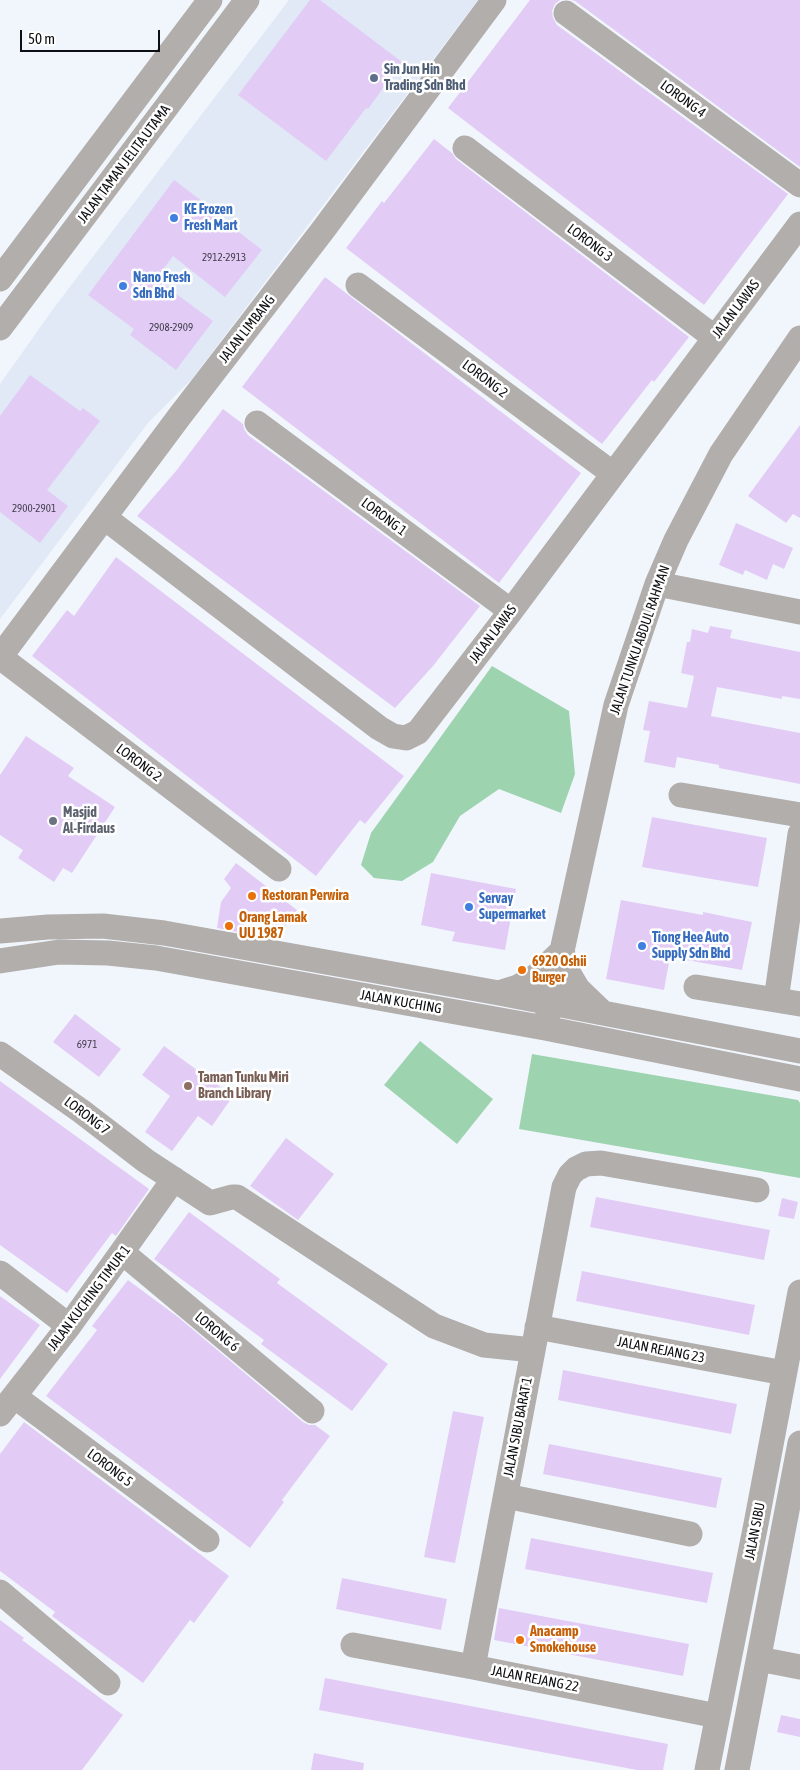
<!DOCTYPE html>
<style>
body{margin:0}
#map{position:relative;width:800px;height:1770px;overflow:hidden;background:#f1f6fd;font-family:"Asap Condensed",sans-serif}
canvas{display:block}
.scale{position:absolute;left:20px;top:30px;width:140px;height:22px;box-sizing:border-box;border:2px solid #0e0f12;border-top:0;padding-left:6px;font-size:15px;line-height:18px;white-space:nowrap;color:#0e0f12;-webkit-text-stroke:4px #fff;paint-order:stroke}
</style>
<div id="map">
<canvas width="800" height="1770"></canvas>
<div class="scale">50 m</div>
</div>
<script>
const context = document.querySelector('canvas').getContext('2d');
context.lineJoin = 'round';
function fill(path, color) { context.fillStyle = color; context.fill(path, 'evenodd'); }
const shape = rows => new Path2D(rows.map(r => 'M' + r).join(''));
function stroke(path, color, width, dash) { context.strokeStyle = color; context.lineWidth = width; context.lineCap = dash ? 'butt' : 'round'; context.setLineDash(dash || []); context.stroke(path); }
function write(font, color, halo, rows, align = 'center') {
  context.font = font + ' "Asap Condensed",sans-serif'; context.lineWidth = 5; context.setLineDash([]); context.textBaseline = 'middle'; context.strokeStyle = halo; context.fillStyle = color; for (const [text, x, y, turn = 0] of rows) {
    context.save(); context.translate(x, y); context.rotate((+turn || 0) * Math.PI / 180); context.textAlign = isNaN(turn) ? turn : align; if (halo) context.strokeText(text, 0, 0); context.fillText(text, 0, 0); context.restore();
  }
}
const built = shape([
 [289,0,478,0,192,379,148,423,0,619,0,384,56,305]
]);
const green = shape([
 [492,666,569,711,575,774,561,813,499,789,460,816,433,862,402,881,374,878,361,865,371,833],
 [420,1041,493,1099,457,1144,384,1085],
 [532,1054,798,1100,800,1103,800,1178,519,1129]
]);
const building = shape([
 [310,0,320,0,402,62,368,109,366,108,326,161,238,95],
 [530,0,560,0,555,4,552,11,553,18,557,25,788,194,704,305,448,108],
 [571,0,800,0,800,167,575,1],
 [434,139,452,153,456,159,689,337,654,382,652,380,602,444,346,248,382,201,384,203],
 [174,180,210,207,209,209,262,250,225,297,173,256,156,279,213,321,176,370,130,335,134,329,88,295],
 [325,277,581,473,499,583,242,387],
 [30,375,80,411,83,408,100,421,47,490,68,506,40,543,0,512,0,416],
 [223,409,243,424,244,429,248,435,480,606,433,666,395,708,137,516,176,471],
 [800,425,800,518,793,514,786,523,748,496],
 [736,523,793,548,784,569,773,564,767,580,745,570,743,575,719,565],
 [116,557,404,776,365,824,360,820,316,876,32,656,67,610,74,616],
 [710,626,732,630,730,638,800,652,800,699,782,696,782,699,717,687,711,716,800,733,800,784,719,768,719,765,677,757,675,768,644,762,650,731,643,730,649,701,687,708,694,676,681,673,687,642,690,642,692,629,708,633],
 [26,736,74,768,68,776,115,807,72,873,63,868,54,882,18,858,23,850,0,835,0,775],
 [652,817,767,838,758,887,642,867],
 [236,863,297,910,280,933,257,916,254,921,245,917,243,933,217,928,221,902,231,888,224,879],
 [431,873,516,889,505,950,452,941,455,932,421,925],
 [621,900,703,915,703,912,752,922,742,970,670,957,664,990,606,979],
 [75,1014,121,1049,99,1077,53,1042],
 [164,1046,233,1096,212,1126,198,1116,172,1151,145,1132,170,1096,142,1075],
 [0,1081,149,1189,116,1236,112,1233,67,1293,0,1245],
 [286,1138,334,1174,298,1220,250,1186],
 [596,1197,770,1230,764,1260,590,1227],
 [782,1198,798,1202,794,1219,778,1216],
 [189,1212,280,1279,277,1283,388,1364,352,1411,261,1344,264,1340,154,1259],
 [582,1271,755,1305,749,1335,576,1301],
 [128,1280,178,1317,303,1422,309,1425,315,1425,330,1436,282,1500,284,1502,250,1548,46,1396,97,1330,92,1326],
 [0,1296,40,1325,0,1379],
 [563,1370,737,1404,731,1434,558,1400],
 [453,1411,484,1417,455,1563,424,1557],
 [24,1422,229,1576,194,1623,190,1620,143,1683,52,1616,55,1612,0,1571,0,1454],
 [549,1444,722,1478,716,1508,543,1474],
 [531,1538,713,1573,707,1603,525,1569],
 [342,1578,447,1599,441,1630,336,1609],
 [499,1608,689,1644,683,1676,494,1640],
 [0,1620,24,1638,22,1640,123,1715,82,1770,0,1770],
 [325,1678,668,1744,663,1770,637,1770,319,1710],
 [781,1715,800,1719,800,1737,777,1732],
 [314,1753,364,1763,363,1770,311,1770]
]);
const minor = shape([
 [566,13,800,185],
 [465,148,715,338],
 [0,279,210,0],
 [358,285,612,473],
 [0,328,247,0],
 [257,423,511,611],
 [105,518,379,728,393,736,406,738,418,732,511,611,800,224],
 [657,584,800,612],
 [0,657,179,417,323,230,494,0],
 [0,657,279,869],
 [681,795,800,815],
 [0,931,48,927,103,926,164,933,499,993,800,1051],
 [562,951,568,972,578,989,603,1013],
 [0,961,59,952,108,953,156,958,545,1028,800,1079],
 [696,987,800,1004],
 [499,993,518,987,534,978,562,951],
 [776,1000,800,834],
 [547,1019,616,705,657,584,676,540,721,454,800,338],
 [0,1054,81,1111,146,1161,210,1203,232,1197,237,1197,434,1326,484,1345,533,1350],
 [123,1253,312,1411],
 [0,1273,69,1326],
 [537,1327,784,1373],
 [14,1396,207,1540],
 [0,1414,69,1326,174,1179],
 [506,1496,690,1534],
 [0,1592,108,1683],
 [353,1645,473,1667,717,1716],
 [759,1659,800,1667],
 [473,1667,564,1187,570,1175,576,1169,586,1164,601,1163,757,1190],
 [707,1770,756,1524,800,1292],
 [737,1770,800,1443]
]);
const markers = [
 [374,78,5,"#5c6f8a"],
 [174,218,5,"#3f7fe0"],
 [123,286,5,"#3f7fe0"],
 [53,821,5,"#6b7280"],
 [252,896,5,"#e8710a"],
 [469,907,5,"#3f7fe0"],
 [229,926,5,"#e8710a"],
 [642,946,5,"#3f7fe0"],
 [522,970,5,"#e8710a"],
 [188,1086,5,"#8d6e63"],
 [520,1640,5,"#e8710a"]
];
const numberNames = [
 ["2912-2913",224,258],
 ["2908-2909",171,328],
 ["2900-2901",34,509],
 ["6971",87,1045]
];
const serviceNames = [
 ["Sin Jun Hin",384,70],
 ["Trading Sdn Bhd",384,86]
];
const streetNames = [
 ["LORONG 4",683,99,36],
 ["JALAN TAMAN JELITA UTAMA",124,164,-53],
 ["LORONG 3",590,243,37],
 ["JALAN LAWAS",736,309,-53],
 ["JALAN LIMBANG",247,329,-52],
 ["LORONG 2",485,379,37],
 ["LORONG 1",384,517,37],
 ["JALAN LAWAS",493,634,-53],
 ["JALAN TUNKU ABDUL RAHMAN",640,640,-71],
 ["LORONG 2",139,763,37],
 ["JALAN KUCHING",401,1002,10],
 ["LORONG 7",87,1116,37],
 ["JALAN KUCHING TIMUR 1",89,1298,-53],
 ["LORONG 6",217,1332,40],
 ["JALAN REJANG 23",661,1350,11],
 ["JALAN SIBU BARAT 1",518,1427,-79],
 ["LORONG 5",110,1468,37],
 ["JALAN SIBU",755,1531,-79],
 ["JALAN REJANG 22",535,1679,11]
];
const shopNames = [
 ["KE Frozen",184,210],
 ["Fresh Mart",184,226],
 ["Nano Fresh",133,278],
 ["Sdn Bhd",133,294],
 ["Servay",479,899],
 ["Supermarket",479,915],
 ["Tiong Hee Auto",652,938],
 ["Supply Sdn Bhd",652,954]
];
const worshipNames = [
 ["Masjid",63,813],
 ["Al-Firdaus",63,829]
];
const foodNames = [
 ["Restoran Perwira",262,896],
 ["Orang Lamak",239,918],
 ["UU 1987",239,934],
 ["6920 Oshii",532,962],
 ["Burger",532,978],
 ["Anacamp",530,1632],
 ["Smokehouse",530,1648]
];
const educationNames = [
 ["Taman Tunku Miri",198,1078],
 ["Branch Library",198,1094]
];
fill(built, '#e0e9f5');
fill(green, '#9ed3b0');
fill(building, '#e2ccf6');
stroke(minor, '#b1aeac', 25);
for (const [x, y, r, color] of markers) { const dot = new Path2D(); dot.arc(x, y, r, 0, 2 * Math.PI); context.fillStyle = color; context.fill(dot); stroke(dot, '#fff', 2); }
write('11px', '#433e4b', null, numberNames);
write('bold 14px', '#4e5e75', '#fff', serviceNames, 'left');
write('14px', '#0e0f12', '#fff', streetNames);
write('bold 14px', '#366cbe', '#fff', shopNames, 'left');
write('bold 14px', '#5b616d', '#fff', worshipNames, 'left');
write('bold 14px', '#c56008', '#fff', foodNames, 'left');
write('bold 14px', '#785e54', '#fff', educationNames, 'left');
</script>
